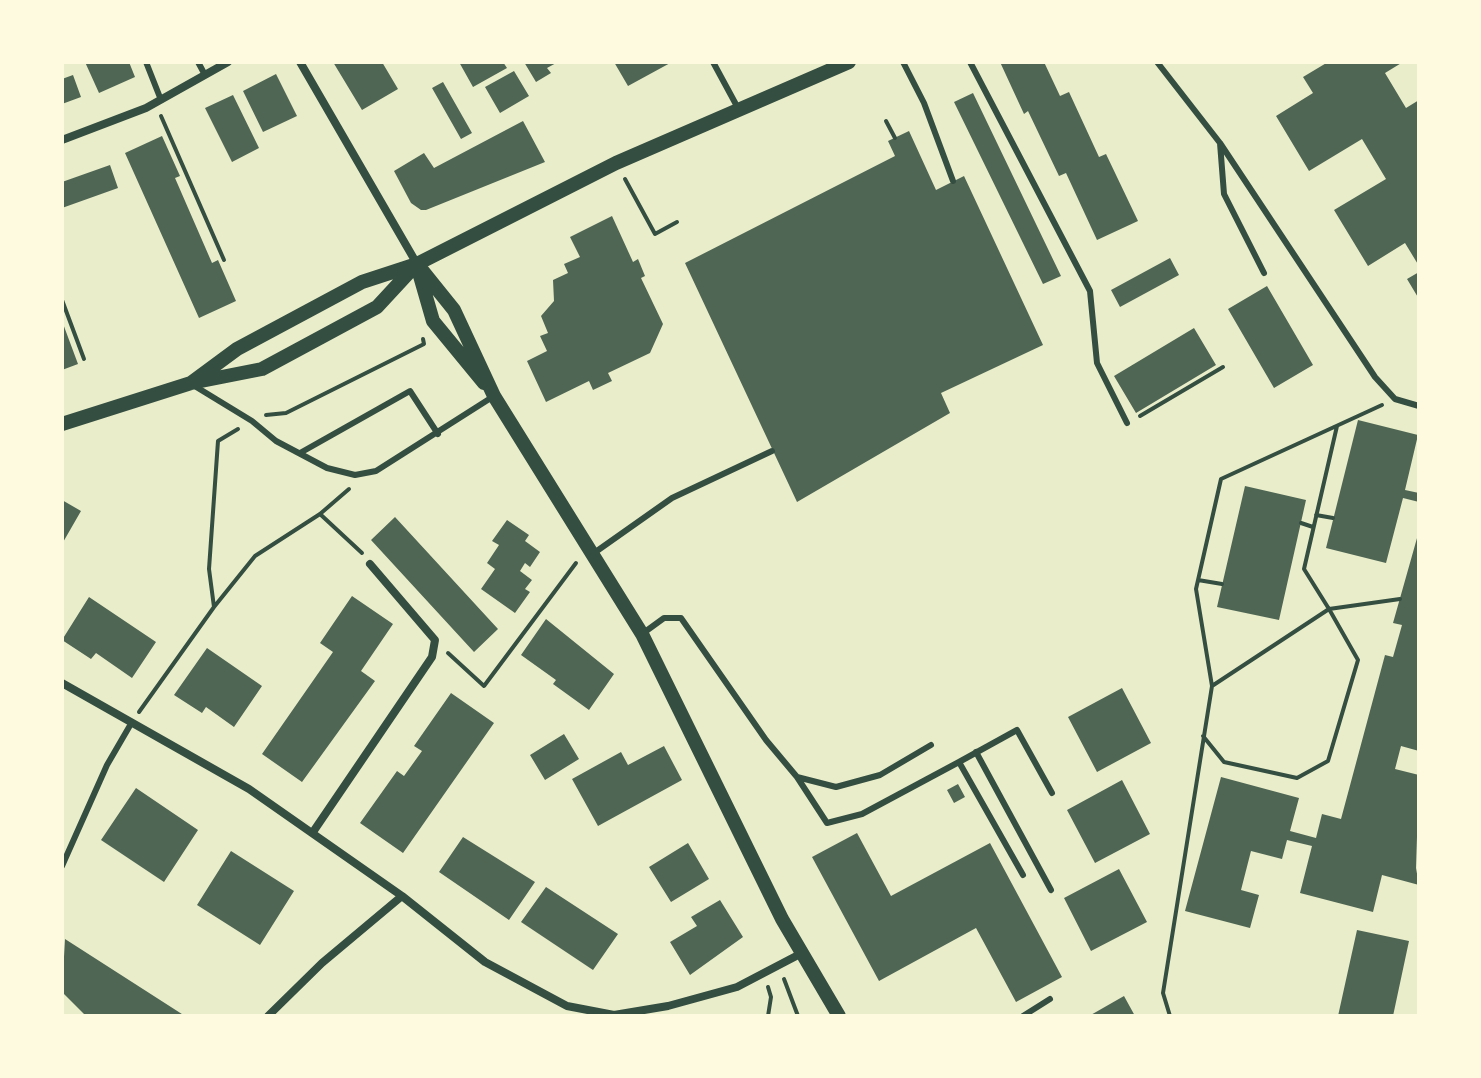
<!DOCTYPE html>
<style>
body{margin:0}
#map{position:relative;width:1481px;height:1078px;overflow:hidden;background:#e9edc9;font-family:Spectral,serif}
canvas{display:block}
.frame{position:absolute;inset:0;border:64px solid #fefae0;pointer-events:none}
</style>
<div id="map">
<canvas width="1481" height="1078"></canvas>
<div class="frame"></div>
</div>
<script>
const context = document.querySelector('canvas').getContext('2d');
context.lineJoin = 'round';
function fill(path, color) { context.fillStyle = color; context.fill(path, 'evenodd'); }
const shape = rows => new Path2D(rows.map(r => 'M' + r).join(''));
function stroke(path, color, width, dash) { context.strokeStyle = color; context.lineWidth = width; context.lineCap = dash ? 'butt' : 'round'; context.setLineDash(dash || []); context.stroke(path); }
const building = shape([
 [85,62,129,62,135,77,99,93],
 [333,62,382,62,398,89,362,110],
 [459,62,503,62,507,68,473,87],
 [524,62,558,62,547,68,551,73,536,82],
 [614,62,672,62,628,86],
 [1000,62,1044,62,1060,96,1069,92,1099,157,1106,154,1138,221,1097,240,1066,173,1059,176,1028,111,1024,114],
 [1328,62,1403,62,1385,73,1406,108,1419,100,1419,266,1405,243,1368,266,1334,210,1386,179,1362,139,1309,171,1276,116,1313,93,1303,77],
 [514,71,529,96,500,113,485,87],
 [276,74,297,116,263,132,243,91],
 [73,75,81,97,62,104,62,79],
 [443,82,472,133,461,139,432,88],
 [973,93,1061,276,1043,284,954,102],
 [233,95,259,148,232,162,205,108],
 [523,121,545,162,426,210,421,210,411,203,394,171,424,153,434,168],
 [909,131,936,190,964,176,1043,345,941,393,950,413,797,502,685,263,895,156,888,141],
 [162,136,180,176,175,178,212,263,218,260,236,301,199,318,125,153],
 [110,165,118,188,62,208,62,182],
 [612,216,633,262,638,259,645,276,641,278,663,324,650,353,608,373,612,381,593,390,589,381,546,402,527,361,547,351,540,336,548,333,541,316,554,301,553,280,568,273,564,264,580,257,570,237],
 [1170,258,1179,275,1120,307,1111,290],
 [1419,272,1419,299,1407,279],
 [1267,286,1313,365,1274,388,1228,309],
 [62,321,78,364,62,370],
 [1194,328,1216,365,1136,413,1114,376],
 [1358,420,1418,435,1405,490,1419,493,1419,502,1403,498,1386,563,1326,548],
 [1245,486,1306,500,1279,620,1217,607],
 [62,500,81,511,62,544],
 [395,517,498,629,474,652,371,540],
 [507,520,529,535,525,541,540,552,530,567,525,563,520,571,532,580,525,589,530,592,515,613,481,589,495,569,487,563,499,545,492,541],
 [1419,531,1419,751,1401,746,1395,769,1419,775,1416,868,1419,885,1382,875,1373,912,1300,893,1312,846,1287,840,1282,859,1251,851,1241,890,1259,895,1250,928,1185,911,1221,777,1299,798,1290,831,1316,838,1322,814,1341,819,1385,655,1393,657,1402,625,1393,623],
 [352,596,393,624,361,671,375,681,302,782,262,754,333,652,320,643],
 [89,597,156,642,132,678,96,653,91,659,62,640],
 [546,619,614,674,589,710,553,684,556,680,521,655],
 [207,648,262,686,234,727,206,707,202,713,174,695],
 [1122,688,1151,743,1097,772,1068,717],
 [451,693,494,723,403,853,360,823,397,771,404,776,422,751,414,746],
 [564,734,579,759,545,780,530,755],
 [664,746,682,780,598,826,572,779,621,752,628,765],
 [1122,780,1150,834,1095,863,1067,810],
 [958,784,965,797,954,803,947,790],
 [136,788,198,830,164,882,101,840],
 [857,833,891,896,990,843,1062,977,1016,1002,976,928,879,981,812,857],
 [463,837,535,882,509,920,439,872],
 [688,843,709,879,671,902,649,867],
 [231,851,294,891,260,945,197,905],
 [1119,869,1147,922,1091,951,1064,898],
 [546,887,618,934,593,970,521,922],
 [720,900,743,937,690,975,670,942,697,926,691,917],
 [1357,930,1409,941,1393,1016,1338,1016],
 [65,939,185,1016,86,1016,62,992],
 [1124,996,1135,1016,1089,1016]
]);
const path = shape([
 [161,116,224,260],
 [886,121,895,138],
 [625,179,655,234,677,222],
 [62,300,84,359],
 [266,415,286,413,424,344,423,339],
 [1140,416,1223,367],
 [320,514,362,553],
 [1316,515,1333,518],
 [1301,523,1313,527],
 [1198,580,1222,584],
 [214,607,209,569,218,441,238,429],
 [448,653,484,686,576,563],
 [1212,686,1329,609,1304,569,1337,426],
 [139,712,214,607,255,556,320,514,349,489],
 [1203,736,1224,762,1297,778,1328,761,1358,660,1329,609,1400,599],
 [784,979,798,1016],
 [768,1016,771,997,768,987],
 [1170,1016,1163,993,1212,686,1196,589,1221,479,1382,405]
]);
const service = shape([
 [146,62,161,100],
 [198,62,205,75],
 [713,62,739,110],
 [903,62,924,103,953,181],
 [970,62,1090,291,1097,363,1127,423],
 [1157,62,1220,143,1224,194,1264,273],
 [1220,143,1375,377,1395,399,1419,406],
 [193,385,252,421,276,441,327,468,355,475,376,471,494,396],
 [300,453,410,391,438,434],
 [594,553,672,498,772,451],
 [642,634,664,618,681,618,766,740,797,777,836,787,880,775,931,745],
 [976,752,1051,890],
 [959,762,1017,730,1052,793],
 [797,777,827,823,862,814,959,762,1023,875],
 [62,866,107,765,132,722],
 [1023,1016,1050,999]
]);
const minor = shape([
 [300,62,417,264],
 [62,140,146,108,228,62],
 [62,683,249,789,402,896,485,962,567,1006,614,1015,668,1006,737,987,802,953],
 [313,832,432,657,435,640,370,564],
 [268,1016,322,963,402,896]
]);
const tertiary = shape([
 [417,264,454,310,494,396,642,634,782,919,839,1016],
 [418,269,433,321,484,383],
 [191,383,237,349,362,282,417,264,616,163,849,62],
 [62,424,191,383,262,369,377,307,414,267]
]);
fill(building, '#4f6655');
stroke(path, '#344e41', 4);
stroke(service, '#344e41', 6);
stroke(minor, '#344e41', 8);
stroke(tertiary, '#344e41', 14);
</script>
